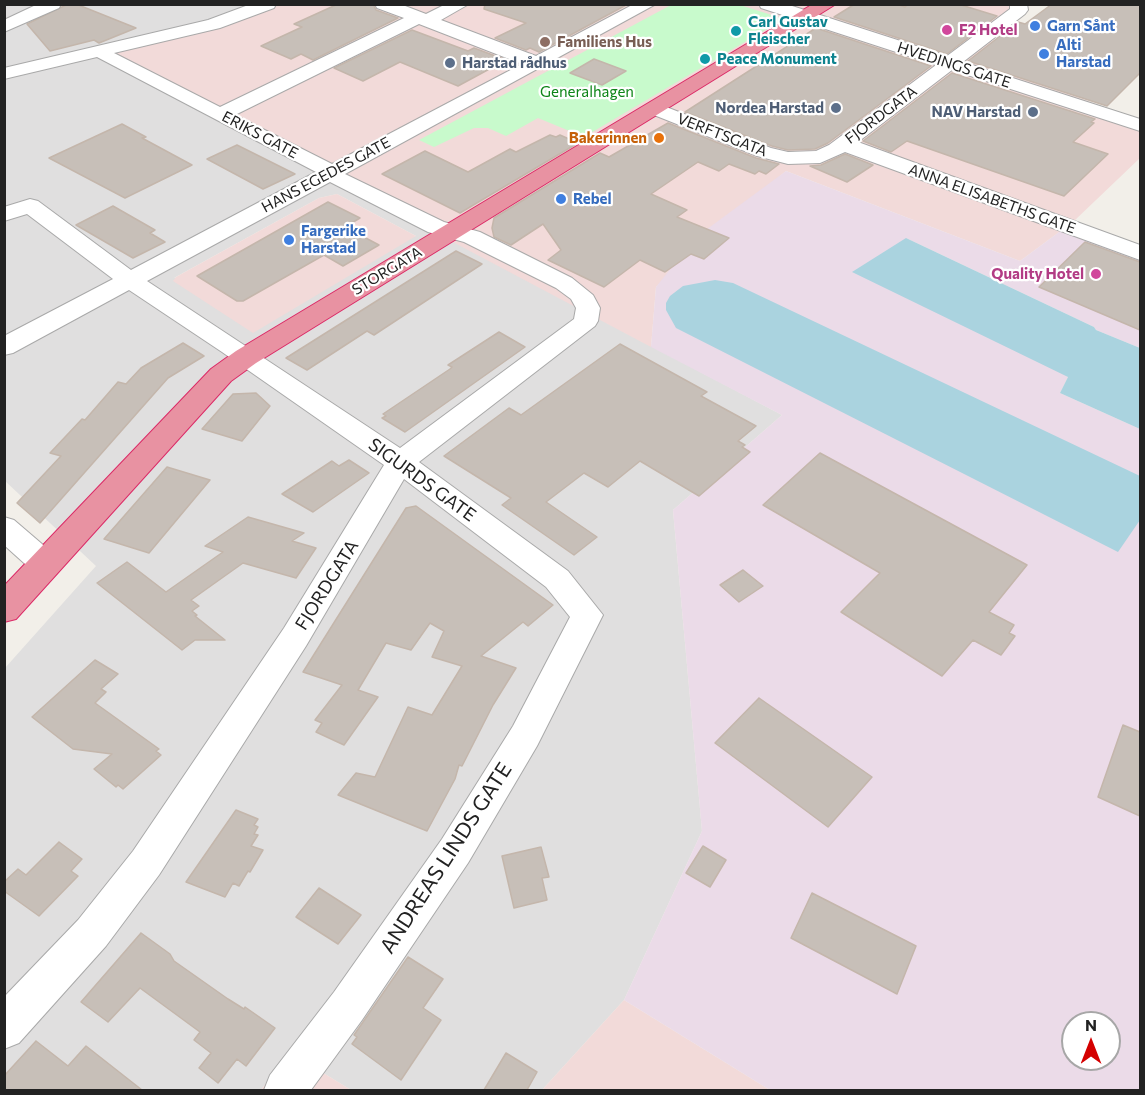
<!DOCTYPE html>
<meta charset="utf-8">
<style>
body{margin:0}
#map{position:relative;width:1145px;height:1095px;overflow:hidden;background:#f2efe9;font-family:Commissioner,sans-serif}
canvas{display:block}
.frame{position:absolute;inset:0;border:6px solid #222;pointer-events:none}
.north{position:absolute;left:1061px;top:1011px;width:60px;height:60px;box-sizing:border-box;background:#fff;border:2px solid #a7a7a7;border-radius:50%;rotate:0deg;font-size:16px;font-weight:700;line-height:24px;text-align:center;color:#222}
.north::after{content:'';display:block;margin:auto;width:21px;height:27px;background:#d40000;clip-path:polygon(50% 0,100% 100%,50% 72%,0 100%)}
</style>
<div id="map">
<canvas width="1145" height="1095"></canvas>
<div class="frame"></div>
<div class="north">N</div>
</div>
<script>
const context = document.querySelector('canvas').getContext('2d');
context.lineJoin = 'round';
function fill(path, color) { context.fillStyle = color; context.fill(path, 'evenodd'); }
const shape = rows => new Path2D(rows.map(r => 'M' + r).join(''));
function stroke(path, color, width, dash) { context.strokeStyle = color; context.lineWidth = width; context.lineCap = dash ? 'butt' : 'round'; context.setLineDash(dash || []); context.stroke(path); }
function write(font, color, halo, rows, align = 'center') {
  context.font = font + ' Commissioner,sans-serif'; context.lineWidth = 4.5; context.setLineDash([]); context.textBaseline = 'middle'; context.strokeStyle = halo; context.fillStyle = color; for (const [text, x, y, turn = 0] of rows) {
    context.save(); context.translate(x, y); context.rotate((+turn || 0) * Math.PI / 180); context.textAlign = isNaN(turn) ? turn : align; if (halo) context.strokeText(text, 0, 0); context.fillText(text, 0, 0); context.restore();
  }
}
const residential = shape([
 [5,5,267,5,97,53,782,415,673,510,702,831,624,1000,542,1090,351,1090,289,1052,261,1090,5,1090,5,668,96,566,5,481],
 [337,194,416,236,174,278,319,198]
]);
const commercial = shape([
 [267,4,1016,5,1022,6,976,60,1140,120,1140,158,1074,221,1020,261,786,171,656,287,651,347,96,53],
 [337,194,416,236,253,333,173,281,176,277,319,198],
 [624,1000,770,1090,542,1090],
 [289,1052,351,1090,261,1090]
]);
const industrial = shape([
 [786,171,1020,261,1074,221,1140,247,1140,348,1096,330,1094,327,906,238,1068,377,1060,393,1140,429,1140,1090,770,1090,624,1000,702,831,673,510,782,415,651,347,656,287,695,238],
 [1073,1023,1109,1023,1109,1059,1073,1059]
]);
const park = shape([
 [671,5,740,5,778,17,782,20,584,137,538,118,506,136,488,128,474,128,434,147,419,140]
]);
const water = shape([
 [906,238,1094,327,1096,330,1140,348,1140,429,1060,393,1068,377,852,272],
 [715,280,733,283,1140,476,1140,520,1118,552,676,328,666,310,666,303,670,296,683,286]
]);
const building = shape([
 [68,4,76,4,136,28,99,43,94,40,50,51,27,24,68,4],
 [338,4,373,4,376,10,398,18,313,60,301,54,291,59,261,46,302,27,294,24,338,4],
 [485,4,628,4,539,52,530,48,526,50,495,38,526,23,484,9,485,4],
 [855,4,896,4,905,7,909,4,958,4,997,16,947,54,834,17,855,4],
 [1052,4,1140,4,1140,73,1107,106,968,61,1018,22,1025,24,1052,4],
 [816,28,931,66,828,143,815,149,788,150,772,146,685,112,816,28],
 [412,30,468,51,474,48,506,60,458,86,400,62,363,81,334,68,412,30],
 [594,59,626,71,602,85,570,73,594,59],
 [952,73,1095,119,1091,122,1094,123,1073,142,1108,154,1064,196,907,141,891,152,863,141,952,73],
 [668,123,756,158,779,164,766,174,759,171,755,174,729,164,719,171,698,162,651,194,687,210,677,217,729,238,704,259,691,254,665,272,640,260,604,287,548,260,561,250,543,224,511,245,494,237,492,228,494,218,600,153,609,157,668,123],
 [122,124,146,137,142,138,192,165,125,198,49,158,122,124],
 [550,135,556,137,560,135,578,143,460,213,382,174,425,151,468,172,510,149,516,152,550,135],
 [237,145,295,174,263,189,207,159,237,145],
 [845,154,873,165,847,182,810,166,821,165,845,154],
 [328,202,360,218,345,227,379,245,343,266,324,255,243,301,237,301,197,276,328,202],
 [113,206,155,230,150,233,165,242,133,258,76,225,113,206],
 [1085,242,1140,262,1140,330,1039,287,1085,242],
 [456,251,482,264,374,335,367,331,307,370,286,358,456,251],
 [499,332,525,347,405,432,382,418,386,416,383,414,450,369,452,367,448,365,499,332],
 [183,343,204,356,168,378,40,523,17,503,61,456,50,453,82,419,85,420,118,382,126,384,141,368,183,343],
 [620,344,707,392,701,396,756,426,738,441,745,445,742,447,750,452,699,496,640,461,608,487,584,473,546,502,597,537,574,555,502,505,511,498,444,456,509,408,521,415,620,344],
 [256,393,270,406,242,441,202,429,233,394,256,393],
 [820,453,1027,565,989,612,1014,625,1009,633,1015,636,1001,655,973,640,942,676,841,612,880,573,763,505,820,453],
 [349,460,369,473,313,512,282,494,332,461,339,466,349,460],
 [167,467,210,480,149,553,104,539,167,467],
 [416,506,553,605,528,626,523,622,481,656,516,668,493,705,462,766,459,765,455,779,427,831,338,795,356,773,375,777,408,707,432,715,462,666,432,657,444,631,430,623,411,650,386,643,358,690,378,697,344,745,316,732,322,723,315,720,342,685,303,672,406,508,416,506],
 [248,517,304,533,292,541,316,548,296,578,243,563,191,600,199,606,192,611,197,615,195,616,225,640,195,640,182,650,97,583,127,562,166,592,223,552,205,546,248,517],
 [743,570,763,586,739,602,720,585,743,570],
 [95,660,118,674,101,689,106,692,95,703,159,749,156,751,161,755,123,789,118,785,116,787,94,769,112,754,73,749,32,717,95,660],
 [759,698,872,777,828,827,715,743,759,698],
 [1123,725,1140,732,1140,816,1098,797,1123,725],
 [236,810,258,819,254,825,258,827,254,834,258,835,251,846,263,850,250,872,248,871,239,886,233,883,225,897,186,882,236,810],
 [59,842,82,859,71,871,78,876,39,916,4,891,4,882,18,869,26,875,59,842],
 [703,846,726,860,710,887,686,873,703,846],
 [541,847,549,877,542,878,547,900,514,908,502,856,541,847],
 [319,888,361,915,338,944,296,917,319,888],
 [812,893,916,946,897,994,791,938,812,893],
 [141,933,170,954,174,961,228,999,244,1009,245,1007,275,1028,246,1066,237,1059,218,1083,199,1068,211,1053,194,1040,200,1032,140,988,108,1022,81,1002,141,933],
 [408,957,443,979,423,1008,441,1020,401,1080,352,1044,357,1037,354,1035,408,957],
 [36,1041,68,1066,86,1046,142,1090,4,1090,4,1076,36,1041],
 [506,1053,537,1072,527,1090,484,1090,506,1053]
]);
const street = shape([
 [38,4,61,4,59,8,4,32,4,20,38,4],
 [251,4,276,4,274,8,220,28,114,53,220,107,404,18,377,8,375,4,400,4,426,14,446,4,469,4,441,20,536,56,634,4,656,4,345,174,444,222,480,232,572,278,593,295,600,308,598,321,595,326,419,462,568,571,603,615,537,746,468,863,362,1020,311,1090,264,1090,270,1075,334,992,442,839,513,726,570,617,546,587,404,479,306,646,159,875,106,946,19,1043,4,1049,4,997,78,920,133,851,284,628,384,465,222,352,129,290,13,353,4,355,4,336,113,279,27,214,4,221,4,207,30,199,38,201,131,270,316,172,97,57,4,79,4,68,208,20,251,4],
 [419,24,522,64,332,164,235,115,419,24],
 [330,182,428,232,464,242,556,288,571,299,576,308,574,319,400,448,147,281,330,182],
 [759,4,786,4,947,56,1010,9,1010,4,1027,4,1028,10,1025,14,963,62,1140,119,1140,131,952,70,858,142,1140,245,1140,260,845,152,820,163,788,164,757,156,649,113,646,109,649,105,656,103,771,148,788,152,816,151,829,145,936,65,761,8,759,4],
 [4,517,14,520,56,556,60,564,56,572,45,575,34,572,4,545,4,517]
]);
const highway = shape([
 [813,4,836,4,256,363,231,381,16,619,4,622,4,586,211,369,236,351,813,4]
]);
const markers = [
 [1035,26,6,"#3f7fe0"],
 [947,30,6,"#d1479c"],
 [736,31,6,"#0f9aa8"],
 [545,42,6,"#8d6e63"],
 [1044,54,6,"#3f7fe0"],
 [705,59,6,"#0f9aa8"],
 [450,63,6,"#5c6f8a"],
 [836,108,6,"#5c6f8a"],
 [1033,112,6,"#5c6f8a"],
 [659,138,6,"#e8710a"],
 [561,199,6,"#3f7fe0"],
 [289,240,6,"#3f7fe0"],
 [1096,274,6,"#d1479c"]
];
const farCulturenames = [
 ["Carl Gustav",748,22],
 ["Fleischer",748,39],
 ["Peace Monument",717,59]
];
const farShopnames = [
 ["Garn Sånt",1047,26],
 ["Alti",1056,45],
 ["Harstad",1056,62],
 ["Rebel",573,199],
 ["Fargerike",301,231],
 ["Harstad",301,248]
];
const farHotelnames = [
 ["F2 Hotel",959,30],
 ["Quality Hotel",1084,274,"right"]
];
const farEducationnames = [
 ["Familiens Hus",557,42]
];
const farServicenames = [
 ["Harstad rådhus",462,63,"left"],
 ["Nordea Harstad",824,108],
 ["NAV Harstad",1021,112]
];
const farStreetnames = [
 ["HVEDINGS GATE",954,65,18],
 ["FJORDGATA",881,115,-37],
 ["ERIKS GATE",260,135,28],
 ["VERFTSGATA",722,135,21],
 ["HANS EGEDES GATE",326,175,-28],
 ["ANNA ELISABETHS GATE",992,199,20],
 ["STORGATA",387,271,-31]
];
const farParknames = [
 ["Generalhagen",587,92]
];
const farFoodnames = [
 ["Bakerinnen",647,138]
];
const streetNames = [
 ["SIGURDS GATE",422,480,36],
 ["FJORDGATA",327,585,-58]
];
const nearStreetnames = [
 ["ANDREAS LINDS GATE",446,858,-57]
];
fill(residential, '#e0dfdf');
fill(commercial, '#f2dad9');
fill(industrial, '#ebdbe8');
fill(park, '#c8facc');
fill(water, '#aad3df');
fill(building, '#c7bfb8');
stroke(building, '#c4b6ab', 1.5);
stroke(street, '#a9a9a9', 2);
stroke(highway, '#dc2a67', 2);
fill(street, '#fff');
fill(highway, '#e892a2');
for (const [x, y, r, color] of markers) { const dot = new Path2D(); dot.arc(x, y, r, 0, 2 * Math.PI); context.fillStyle = color; context.fill(dot); stroke(dot, '#fff', 2); }
write('bold 15px', '#0d838f', '#fff', farCulturenames, 'left');
write('bold 15px', '#366cbe', '#fff', farShopnames, 'left');
write('bold 15px', '#b23c85', '#fff', farHotelnames, 'left');
write('bold 15px', '#785e54', '#fff', farEducationnames, 'left');
write('bold 15px', '#4e5e75', '#fff', farServicenames, 'right');
write('15px', '#222', '#fff', farStreetnames);
write('15px', '#0c8416', '#fff', farParknames);
write('bold 15px', '#c56008', '#fff', farFoodnames, 'right');
write('18px', '#222', '#fff', streetNames);
write('21px', '#222', '#fff', nearStreetnames);
</script>
